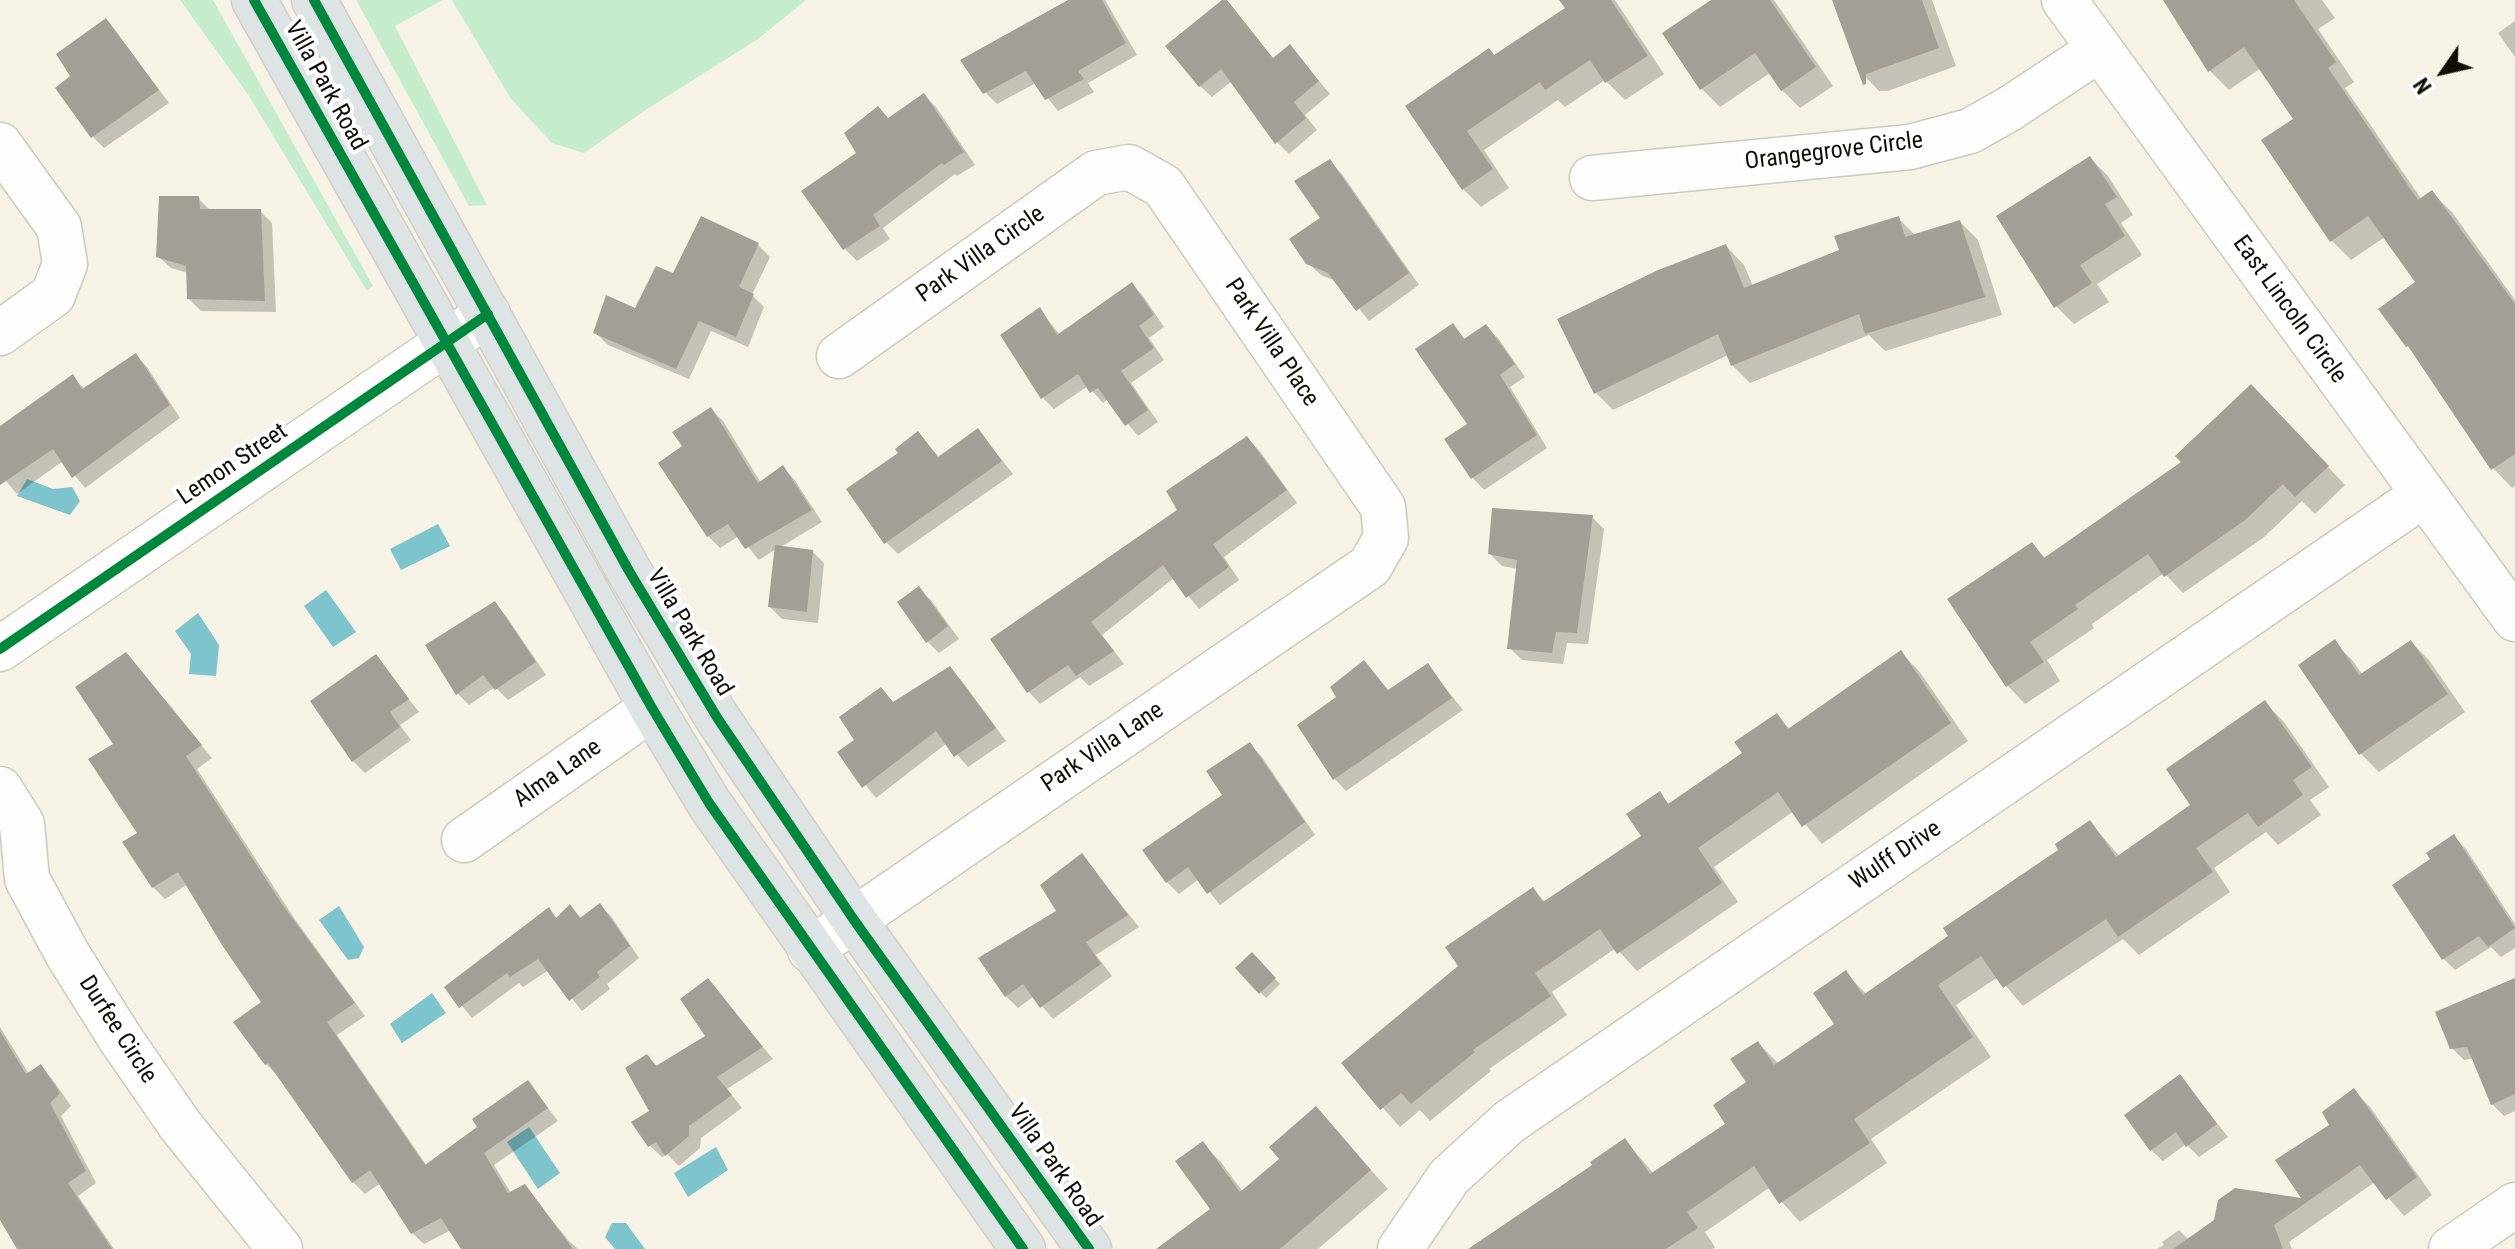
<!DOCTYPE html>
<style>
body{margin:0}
#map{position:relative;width:2515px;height:1249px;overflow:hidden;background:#f6f2e5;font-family:"Roboto Condensed",sans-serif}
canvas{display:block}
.north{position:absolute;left:2403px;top:32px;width:80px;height:80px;-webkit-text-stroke:6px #fff;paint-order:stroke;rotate:236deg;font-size:22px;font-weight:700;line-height:32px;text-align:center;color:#110e06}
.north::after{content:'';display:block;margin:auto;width:28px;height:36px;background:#110e06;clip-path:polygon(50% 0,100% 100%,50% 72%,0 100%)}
</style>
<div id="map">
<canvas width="2515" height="1249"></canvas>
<div class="north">N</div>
</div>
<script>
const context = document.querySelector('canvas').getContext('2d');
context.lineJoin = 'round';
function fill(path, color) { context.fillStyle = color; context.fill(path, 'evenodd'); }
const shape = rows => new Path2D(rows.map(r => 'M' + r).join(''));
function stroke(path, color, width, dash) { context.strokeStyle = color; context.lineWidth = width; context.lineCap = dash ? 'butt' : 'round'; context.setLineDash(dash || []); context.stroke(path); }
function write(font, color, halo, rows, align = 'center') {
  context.font = font + ' "Roboto Condensed",sans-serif'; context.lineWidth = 8; context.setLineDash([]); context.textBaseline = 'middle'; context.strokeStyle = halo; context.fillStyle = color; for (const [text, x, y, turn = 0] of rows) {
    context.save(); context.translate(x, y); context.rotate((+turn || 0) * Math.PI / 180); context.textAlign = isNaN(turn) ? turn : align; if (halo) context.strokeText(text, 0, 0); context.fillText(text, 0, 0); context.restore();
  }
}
const green = shape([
 [180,0,213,0,373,286,367,291,249,96],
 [356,0,443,0,395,26,487,205,469,206],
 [452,0,806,0,758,39,644,111,584,153,552,143,511,99]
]);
const water = shape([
 [27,479,53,489,72,487,80,501,70,515,17,496],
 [438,524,450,546,401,570,390,549],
 [326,590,356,632,333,647,304,606],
 [198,613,219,645,216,676,189,674,191,654,175,631],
 [339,906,364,947,359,958,348,960,319,920],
 [432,993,446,1013,402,1043,390,1024],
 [529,1127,560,1173,538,1189,507,1142],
 [716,1147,728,1170,688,1197,674,1173],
 [612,1223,626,1223,645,1249,615,1249,605,1237]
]);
const shadow = shape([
 [1072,0,1105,0,1137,55,1088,83,1094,92,1058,111,1036,83,997,104,985,92],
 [1225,0,1274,60,1290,47,1330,94,1305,115,1317,130,1289,154,1277,142,1232,81,1212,97,1200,86],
 [1562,0,1615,0,1664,74,1625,100,1605,80,1565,107,1558,100,1484,150,1509,188,1481,207,1463,189,1407,107,1495,57,1567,9],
 [1715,0,1774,0,1833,86,1800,108,1782,90,1770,73,1720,107,1702,89,1665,34],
 [1834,0,1932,0,1956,66,1888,91,1879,91,1861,72],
 [2164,0,2322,0,2335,18,2318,29,2354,82,2345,88,2422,200,2432,193,2452,212,2515,300,2515,486,2512,488,2493,468,2417,356,2407,346,2418,282,2385,237,2351,260,2332,241,2264,141,2295,119,2261,68,2229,90,2210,71],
 [105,21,117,33,169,103,104,148,92,136,73,76],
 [2515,21,2515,57,2498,33],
 [924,95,936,107,975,165,957,176,955,174,883,228,890,239,857,261,845,249,889,120],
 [2090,158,2108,176,2133,215,2121,223,2142,255,2097,284,2109,302,2074,324,2056,306],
 [1330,162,1342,174,1419,285,1369,321,1338,282,1321,275,1308,263,1322,219],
 [198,198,210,210,260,211,272,223,276,312,201,311,189,299,188,273,171,268,158,256],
 [702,218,758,245,770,257,752,295,764,307,748,347,711,331,689,379,608,345,596,333,636,311,674,276],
 [1898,218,1916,236,1960,222,1978,240,2002,315,1885,351,1869,335,1750,383,1732,365,1728,355,1613,410,1595,392,1726,246,1744,265,1753,286,1841,251],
 [1132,284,1143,296,1164,327,1149,338,1164,360,1131,383,1158,422,1138,436,1108,399,1103,403,1088,386,1054,409,1043,398,1040,310,1060,335],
 [1452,326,1466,340,1486,327,1498,338,1525,377,1510,387,1547,448,1484,490,1473,478,1446,439,1470,425],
 [135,355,147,367,180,418,85,488,63,461,17,494,0,474,0,429,72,377,85,389],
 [2269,404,2345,485,2315,514,2302,501,2263,538,2183,593,2164,573,2092,624,2094,628,2047,660,2060,681,2025,704,2008,686,1949,600,2032,544,2046,559],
 [711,409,723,421,761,483,782,467,794,479,822,522,779,548,812,551,824,563,818,623,782,619,770,607,776,549,759,560,739,536,720,548,708,536,685,447],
 [978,430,1013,474,898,554,886,542,901,454,918,434,940,458],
 [1247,438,1259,450,1297,503,1224,557,1239,580,1199,609,1174,578,1102,635,1124,664,1089,686,1080,677,1040,704,1029,692,993,639,1180,511],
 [1592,517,1604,529,1588,644,1567,643,1563,664,1522,660,1510,648,1518,569,1502,566,1490,554],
 [919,589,931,600,959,639,939,653,927,641],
 [495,604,506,616,546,675,508,700,495,687,469,705,457,693],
 [2334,642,2352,660,2363,675,2411,642,2429,660,2465,712,2379,772,2361,754],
 [1901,653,1919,671,1968,741,1822,844,1794,811,1714,867,1738,902,1637,971,1616,948,1552,992,1567,1015,1489,1069,1491,1071,1430,1121,1420,1110,1400,1127,1343,1063,1460,966,1533,889,1546,903,1644,837,1659,794,1670,805,1744,753,1776,715,1791,730],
 [126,654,212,758,197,769,294,918,365,1016,337,1035,427,1166,480,1127,528,1082,558,1121,494,1165,511,1193,525,1187,569,1241,578,1249,463,1249,451,1230,424,1244,412,1233,381,1183,365,1194,353,1182,278,1076,266,1064,263,1002,188,884,165,899,153,887,125,843,140,833,116,745],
 [376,657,419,712,400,725,411,740,365,773,353,761,313,702],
 [1364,662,1389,692,1428,666,1463,710,1346,791,1335,779,1300,726,1339,697],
 [950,669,962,681,1006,741,968,767,947,743,876,798,840,753,857,741,894,704],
 [2265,703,2284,722,2329,787,2310,800,2321,815,2278,845,2266,832,2214,868,2230,892,2139,955,2123,939,2023,1006,1998,977,1956,1005,1991,1057,1871,1139,1887,1163,1800,1222,1769,1188,1705,1232,1715,1247,1713,1249,1501,1249,1625,1140,1654,1174,1728,1124,1749,1083,1758,1043,1779,1064,1837,1025,1846,973,1867,995,1951,937,2061,850,2090,822,2120,857,2193,806],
 [1250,745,1262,757,1315,835,1220,905,1199,879,1179,894,1167,882,1225,795],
 [2454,837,2466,849,2515,924,2515,948,2501,957,2491,947,2455,970,2443,958,2433,859],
 [1082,856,1139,927,1096,955,1112,976,1053,1019,1034,996,1018,1008,1006,996,1059,912],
 [599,905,611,916,639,958,607,984,610,989,582,1011,549,970,523,987,519,983,472,1018,447,988,549,910,557,919,570,907,582,919],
 [1252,955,1280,984,1266,998,1238,968],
 [2515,980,2515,1111,2504,1116,2492,1104,2474,1058,2464,1060,2452,1048],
 [708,981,773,1059,727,1089,742,1108,701,1138,700,1148,679,1166,667,1154,662,1157,650,1146,652,1112,647,1056,658,1067,708,1036],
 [0,1027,29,1074,41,1067,52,1079,71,1106,61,1116,96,1183,78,1196,114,1249,20,1249,0,1216],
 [2180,1076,2228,1137,2199,1157,2186,1144,2163,1161,2151,1150],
 [2354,1091,2370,1107,2432,1195,2404,1216,2375,1182,2289,1242,2292,1249,2157,1249,2164,1245,2162,1242,2179,1230,2189,1240,2306,1200,2332,1126],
 [1316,1109,1388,1189,1318,1249,1175,1249,1213,1209,1202,1143,1220,1161,1243,1192,1281,1160]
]);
const building = shape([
 [1068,0,1102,0,1126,43,1078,71,1084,79,1045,100,1026,71,983,94,960,60],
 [1222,0,1227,0,1273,58,1290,44,1319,81,1294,102,1306,118,1275,144,1221,69,1199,87,1165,46],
 [1559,0,1611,0,1648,56,1605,83,1590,60,1545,90,1540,82,1467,131,1493,169,1462,190,1405,106,1489,48,1494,55,1565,8],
 [1711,0,1770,0,1816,67,1781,91,1755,53,1700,90,1662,33],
 [1832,0,1922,0,1939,48,1866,74,1866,84,1863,85],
 [2163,0,2294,0,2336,62,2328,68,2418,200,2432,190,2515,304,2515,454,2491,470,2408,346,2406,347,2378,309,2415,282,2368,216,2330,242,2261,140,2293,119,2244,47,2208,72],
 [106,18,159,90,91,138,55,88,70,76,56,54],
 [924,93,964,152,944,165,942,163,873,215,880,226,843,250,801,191,856,153,844,133,878,106,888,118],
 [2090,156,2117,197,2105,204,2125,236,2080,265,2092,283,2054,308,1996,216],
 [1330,159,1409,273,1356,311,1328,273,1306,264,1289,239,1320,218,1294,181],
 [159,196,199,196,200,209,261,209,265,301,187,299,186,266,156,257],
 [701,216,759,243,739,287,754,294,736,337,699,321,676,369,593,333,606,295,635,308,656,266,673,273],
 [1899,216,1905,237,1960,220,1985,297,1865,334,1859,314,1731,366,1718,334,1594,394,1557,319,1658,270,1726,244,1744,288,1839,250,1834,236],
 [1132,282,1154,315,1139,326,1154,348,1121,371,1148,410,1125,426,1098,388,1090,393,1078,374,1041,399,1000,335,1040,307,1057,335],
 [1453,323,1464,339,1486,324,1515,364,1500,375,1537,435,1471,479,1444,439,1467,424,1415,349],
 [136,353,170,405,72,478,53,449,0,485,0,426,73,374,82,389],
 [2251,384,2329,466,2295,497,2283,484,2245,520,2164,577,2148,554,2075,605,2078,609,2030,642,2044,662,2006,687,1947,599,2032,542,2044,558,2181,462,2175,456],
 [711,407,758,483,783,465,812,510,745,549,728,524,707,537,658,463,682,446,672,432],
 [978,428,1002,461,884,544,846,489,898,453,895,449,918,431,938,457],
 [1247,436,1287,490,1213,544,1229,567,1186,598,1163,565,1091,622,1114,651,1076,676,1068,665,1027,693,990,639,1177,510,1166,491],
 [1492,508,1593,515,1577,633,1556,632,1552,653,1507,649,1517,560,1488,554],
 [775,545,813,550,807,612,768,607],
 [919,586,948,626,926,643,897,602],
 [495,601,536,662,495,690,483,675,456,695,425,645],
 [2335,639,2359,675,2411,640,2448,694,2359,755,2298,665],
 [1901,650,1951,723,1802,827,1778,792,1698,848,1722,883,1617,954,1600,929,1535,973,1551,996,1473,1050,1475,1052,1411,1104,1401,1093,1380,1110,1341,1063,1458,966,1445,947,1533,887,1543,902,1641,836,1626,814,1660,791,1668,804,1742,753,1734,742,1777,713,1788,729],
 [126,652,202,745,186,756,282,904,355,1003,327,1022,425,1165,477,1127,472,1119,528,1080,548,1108,484,1153,508,1193,525,1184,573,1249,461,1249,441,1218,411,1234,370,1170,352,1183,268,1063,265,1065,233,1022,261,1002,222,945,178,872,152,888,122,842,137,833,88,759,113,744,75,687],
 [376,654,409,699,390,712,400,727,352,762,310,701],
 [1364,660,1388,690,1428,663,1452,698,1333,780,1297,725,1336,697,1330,687],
 [950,666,996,728,954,757,936,731,862,788,837,752,854,740,839,717,881,687,893,702],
 [2265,700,2312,767,2293,780,2303,795,2258,827,2248,813,2196,848,2213,872,2118,937,2106,919,2003,988,1981,956,1938,985,1973,1037,1854,1119,1870,1143,1779,1204,1754,1166,1687,1212,1698,1228,1666,1249,1468,1249,1592,1165,1590,1162,1625,1138,1650,1174,1725,1124,1713,1105,1746,1082,1730,1059,1758,1041,1774,1065,1834,1024,1813,993,1846,970,1863,995,1948,936,1943,928,2058,850,2055,844,2090,820,2116,857,2190,805,2166,769],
 [1250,742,1305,822,1207,894,1188,867,1166,883,1142,850,1222,795,1206,771],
 [2454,834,2515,928,2488,947,2479,936,2442,960,2392,885,2430,859,2426,853],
 [1082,853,1128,915,1086,942,1101,964,1040,1008,1023,984,1005,997,978,958,1056,911,1040,885],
 [600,903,630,946,597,972,600,977,569,1001,538,959,510,977,507,973,459,1008,444,987,549,907,556,918,570,904,580,918],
 [1252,952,1276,978,1259,994,1235,968],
 [708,978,763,1047,717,1077,732,1095,689,1126,689,1136,665,1156,656,1142,648,1147,631,1122,649,1111,625,1068,647,1054,656,1066,705,1036,680,999],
 [2515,978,2515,1094,2491,1105,2467,1047,2450,1049,2435,1012],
 [0,1031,26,1074,41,1064,60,1093,50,1103,86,1171,68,1183,112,1249,17,1249,0,1220],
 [2180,1074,2217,1124,2186,1147,2176,1132,2150,1151,2124,1115],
 [2354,1088,2417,1177,2386,1200,2360,1165,2274,1225,2283,1249,2173,1249,2214,1220,2218,1200,2235,1188,2301,1198,2275,1160,2329,1125,2322,1112],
 [1316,1106,1371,1170,1280,1249,1156,1249,1210,1209,1175,1161,1203,1141,1240,1192,1279,1159,1269,1147]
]);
const minor = shape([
 [2064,0,2515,619],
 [0,145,59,227,65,264,53,295,0,333],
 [1592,178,1910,147,1970,131,2009,109,2100,49],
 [0,649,488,314],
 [0,789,22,824,27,879,68,955,120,1038,180,1125,280,1249],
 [464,840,652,708],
 [810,950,1370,566,1386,538,1383,507,1163,186,1129,167,1096,173,839,356],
 [1400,1249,1449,1177,1509,1122,2423,495],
 [2451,1249,2515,1205]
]);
const major = shape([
 [254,0,652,708,709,803,1023,1249],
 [314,0,629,571,718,719,854,920,1089,1249]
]);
const cycleway = shape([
 [254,0,652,708,709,803,1023,1249],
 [314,0,629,571,718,719,854,920,1089,1249],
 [0,649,488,314]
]);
const streetNames = [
 ["Villa Park Road",325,86,61],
 ["Orangegrove Circle",1834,152,-7],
 ["Park Villa Circle",981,255,-35],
 ["East Lincoln Circle",2289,310,54],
 ["Park Villa Place",1271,343,56],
 ["Lemon Street",233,465,-34],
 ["Villa Park Road",689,633,59],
 ["Park Villa Lane",1103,748,-34],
 ["Alma Lane",558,774,-35],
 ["Wulff Drive",1896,856,-34],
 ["Durfee Circle",117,1030,57],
 ["Villa Park Road",1054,1166,55]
];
fill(green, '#c6ecce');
fill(water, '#7dc4cc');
fill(shadow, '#0003');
fill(building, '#a49f96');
stroke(minor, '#ccc9bf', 47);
stroke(major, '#d1cfc8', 47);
stroke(minor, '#fefdfb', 44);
stroke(major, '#dee4e4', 44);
stroke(cycleway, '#00873e', 10);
write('24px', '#110e06', '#fff', streetNames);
</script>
